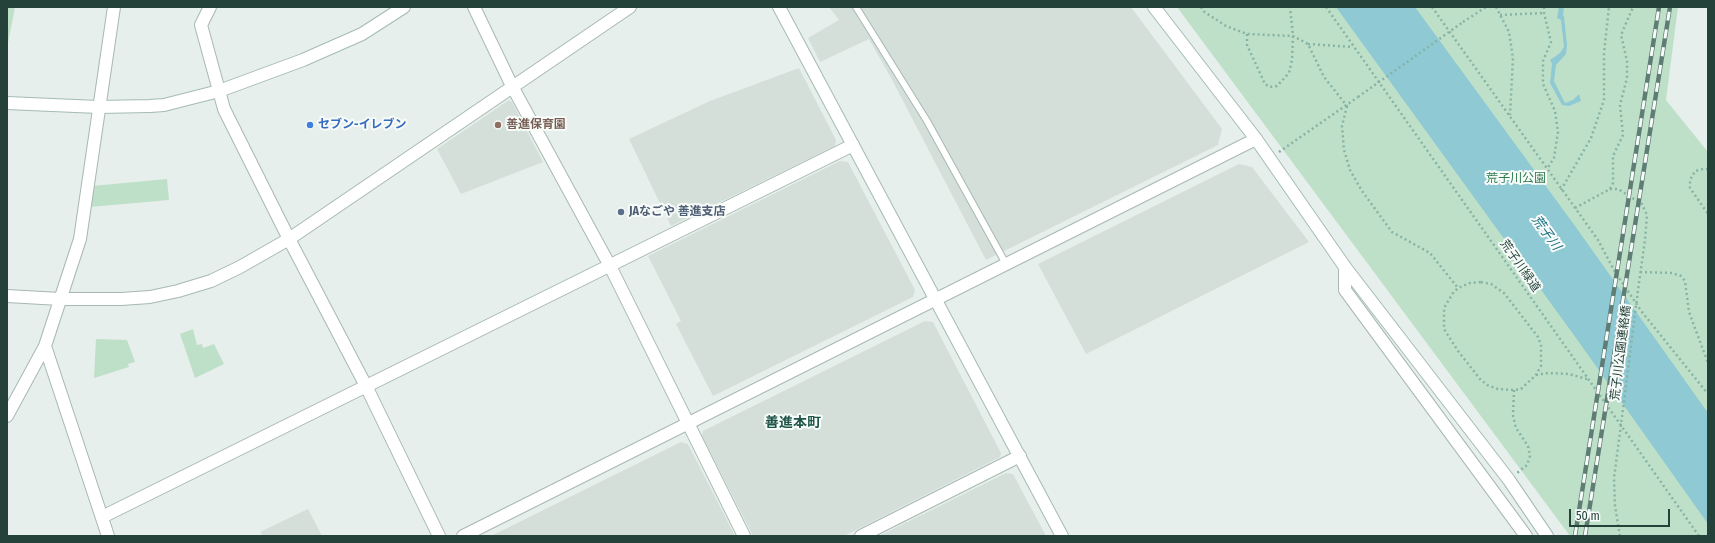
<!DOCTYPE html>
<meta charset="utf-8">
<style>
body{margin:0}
#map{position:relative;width:1715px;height:543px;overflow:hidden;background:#e6efeb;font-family:"Fira Sans Condensed",sans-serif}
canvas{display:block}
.frame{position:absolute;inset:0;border:8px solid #24423a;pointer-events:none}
.scale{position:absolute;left:1569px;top:509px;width:101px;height:18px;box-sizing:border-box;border:2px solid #24423a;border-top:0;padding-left:5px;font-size:12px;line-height:14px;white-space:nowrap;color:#24423a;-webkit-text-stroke:3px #f7fbf9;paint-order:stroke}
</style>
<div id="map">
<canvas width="1715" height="543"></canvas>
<div class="frame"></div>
<div class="scale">50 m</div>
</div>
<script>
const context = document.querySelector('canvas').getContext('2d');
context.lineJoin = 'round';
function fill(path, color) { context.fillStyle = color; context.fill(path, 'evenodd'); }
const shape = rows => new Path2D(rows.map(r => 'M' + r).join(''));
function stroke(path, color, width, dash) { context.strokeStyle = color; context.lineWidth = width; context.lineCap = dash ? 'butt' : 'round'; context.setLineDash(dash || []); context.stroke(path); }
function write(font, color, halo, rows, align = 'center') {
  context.font = font + ' "Fira Sans Condensed","Noto Sans JP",sans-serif'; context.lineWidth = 4; context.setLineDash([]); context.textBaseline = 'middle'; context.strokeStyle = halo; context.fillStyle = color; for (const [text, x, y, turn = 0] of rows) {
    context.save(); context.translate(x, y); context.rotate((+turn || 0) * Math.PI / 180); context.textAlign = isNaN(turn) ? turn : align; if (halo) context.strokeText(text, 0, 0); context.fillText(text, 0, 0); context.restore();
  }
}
const built = shape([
 [829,7,1131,7,1222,129,1218,145,986,260,890,76,869,39,820,62,808,38,839,20],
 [799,68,836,140,835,146,671,226,629,139,710,101],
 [509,100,512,102,543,162,461,194,437,149],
 [840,161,848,162,915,290,913,297,713,396,676,324,681,321,648,256],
 [1239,164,1252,167,1309,242,1086,354,1038,264],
 [925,321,933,322,1001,453,1000,457,844,536,753,536,702,436,703,431],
 [681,442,688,444,735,536,491,536],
 [1006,473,1013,474,1046,536,879,536],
 [308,509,322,536,262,536,260,532]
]);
const green = shape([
 [7,7,15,7,7,48],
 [1177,7,1678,7,1666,100,1708,152,1708,536,1570,536],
 [167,179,169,200,90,207,92,186],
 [193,329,197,345,202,344,203,348,214,344,224,364,195,378,180,334],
 [96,339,127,340,135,362,128,364,129,367,94,378]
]);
const water = shape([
 [1336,7,1415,7,1575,226,1708,413,1708,524,1576,338],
 [1559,7,1564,7,1563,16,1564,16,1567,45,1566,54,1556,65,1554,81,1565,103,1573,100,1579,94,1581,101,1569,106,1562,105,1550,83,1552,64,1550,60,1560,53,1564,47,1561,20,1557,18]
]);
const path = shape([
 [1201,7,1203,11,1226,26,1247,34,1293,36,1308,44,1324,77,1347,106],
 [1326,7,1699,536],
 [1432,7,1598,240,1615,272,1642,312,1708,394],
 [1496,7,1509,32,1513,58,1510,115],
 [1544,7,1544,13,1551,42,1543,61,1543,84,1555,111,1558,132,1554,158,1547,169],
 [1500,15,1544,13],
 [1463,22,1486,7],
 [1247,34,1247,45,1265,84,1270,87,1277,86,1289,73,1292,60,1293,36,1290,7],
 [1308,44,1353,47],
 [1347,106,1342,126,1344,150,1350,170,1362,191,1392,232,1430,253,1458,288],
 [1279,152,1358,97],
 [1708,169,1703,169,1695,171,1690,180,1690,188,1708,214],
 [1610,189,1618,189,1642,204,1647,215,1645,240,1638,290],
 [1561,190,1591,138,1604,100,1604,53,1609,7],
 [1575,208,1610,189,1613,183,1613,156,1623,135,1620,105,1627,78,1627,61,1621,35,1633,7],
 [1640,272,1672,273,1681,276,1685,281,1689,312,1708,363],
 [1481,282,1491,284,1504,293,1538,337,1541,345,1541,366,1536,375,1521,389,1514,390,1498,389,1487,385,1480,379,1458,351,1444,329,1444,308,1453,293,1458,288,1470,283,1481,282],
 [1536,375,1548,373,1569,374,1590,380],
 [1514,390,1513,416,1516,428,1528,446,1530,456,1527,465,1517,473],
 [1620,536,1615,506,1614,478,1622,417]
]);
const lane = shape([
 [856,7,927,121,1006,264]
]);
const street = shape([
 [210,7,201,25,224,109,289,239,366,386,439,536],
 [474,7,512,86,610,266,744,536],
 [1345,267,1345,290,1526,536],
 [7,296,60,299,121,299,150,297,178,291,211,281,240,267,289,239,630,7],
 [45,346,108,536],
 [7,416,45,346,80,239,114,7],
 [102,517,853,145],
 [463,536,1256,139],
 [861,536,1020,456]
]);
const secondary = shape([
 [779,7,1062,536],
 [1154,7,1256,139,1345,267,1509,480,1547,536],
 [7,103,98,107,150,106,164,105,219,91,303,60,362,34,404,7]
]);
const rail = shape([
 [1575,536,1659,7],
 [1585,536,1670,7]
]);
const pathBridge = shape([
 [1358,97,1463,22],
 [1622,417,1638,290]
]);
const markers = [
 [310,125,4,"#3f7fe0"],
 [498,125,4,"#8d6e63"],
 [621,212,4,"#5c6f8a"]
];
const shopNames = [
 ["セブン-イレブン",318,125]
];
const educationNames = [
 ["善進保育園",506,125]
];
const parkNames = [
 ["荒子川公園",1516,179]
];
const serviceNames = [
 ["JAなごや 善進支店",629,212]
];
const streetNames = [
 ["荒子川緑道",1520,266,55],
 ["荒子川公園連絡橋",1621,353,-83]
];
const waterNames = [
 ["荒子川",1546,233,54]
];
const quarterNames = [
 ["善進本町",793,423]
];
fill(built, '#d4dfda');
fill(green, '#bfe0c8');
fill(water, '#8ec9d4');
stroke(lane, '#a8b8b2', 8);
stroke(street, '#a8b8b2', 14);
stroke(secondary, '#a4bbb3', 14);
stroke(path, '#86b3a5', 2.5, [2, 3]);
stroke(lane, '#fff', 6);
stroke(street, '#fff', 12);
stroke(secondary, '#fff', 12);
stroke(rail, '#5f7d75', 4.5);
stroke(rail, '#f7fbf9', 3, [9]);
stroke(pathBridge, '#86b3a5', 2.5, [2, 3]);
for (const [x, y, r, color] of markers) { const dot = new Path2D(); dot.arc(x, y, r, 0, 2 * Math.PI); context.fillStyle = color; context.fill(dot); stroke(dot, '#f7fbf9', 1.5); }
write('bold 12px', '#366cbe', '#f7fbf9', shopNames, 'left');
write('bold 12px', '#785e54', '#f7fbf9', educationNames, 'left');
write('12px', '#2d7a4b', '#f7fbf9', parkNames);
write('bold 12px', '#4e5e75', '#f7fbf9', serviceNames, 'left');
write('12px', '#24423a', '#f7fbf9', streetNames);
write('italic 13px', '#1c6f80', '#f7fbf9', waterNames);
write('bold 14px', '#1f5548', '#f7fbf9', quarterNames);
</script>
